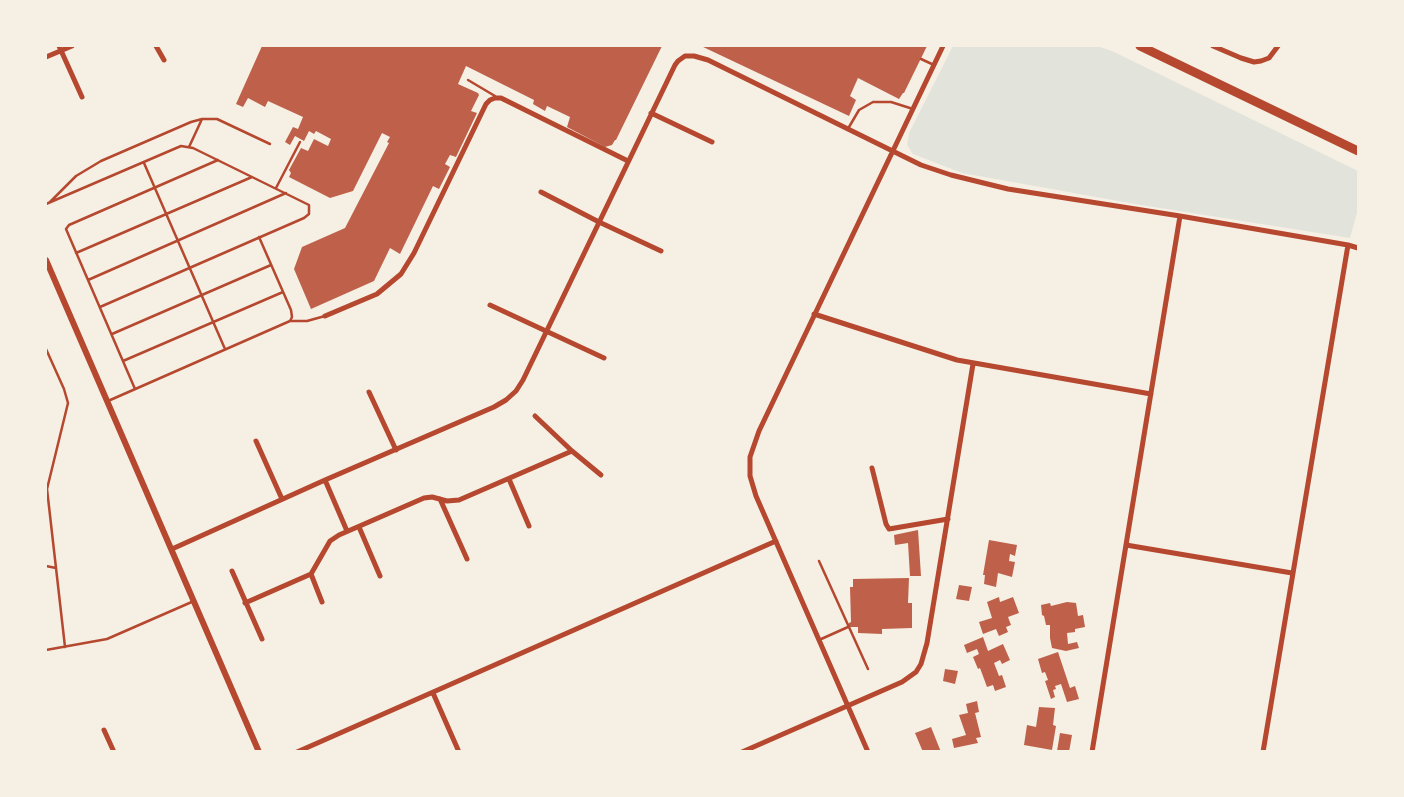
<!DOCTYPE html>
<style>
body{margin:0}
#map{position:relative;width:1404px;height:797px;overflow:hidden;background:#f6efe4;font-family:Lato,sans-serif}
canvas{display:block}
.frame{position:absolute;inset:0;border:47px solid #f6efe4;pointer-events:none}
</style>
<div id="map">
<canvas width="1404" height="797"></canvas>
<div class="frame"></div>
</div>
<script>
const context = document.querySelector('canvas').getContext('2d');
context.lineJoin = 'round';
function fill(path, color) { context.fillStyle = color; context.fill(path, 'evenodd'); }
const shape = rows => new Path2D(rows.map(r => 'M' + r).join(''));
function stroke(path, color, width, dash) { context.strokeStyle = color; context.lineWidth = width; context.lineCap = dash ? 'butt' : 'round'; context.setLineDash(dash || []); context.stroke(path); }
const green = shape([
 [953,46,1097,46,1112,51,1358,171,1358,209,1350,238,1135,204,962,173,913,154,907,145,909,133]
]);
const building = shape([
 [262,46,662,46,616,140,615,140,612,145,605,147,567,127,570,117,547,106,545,111,533,104,534,100,466,66,458,84,478,93,479,95,471,111,477,113,456,157,450,155,445,164,450,167,439,189,433,186,400,254,390,248,374,281,311,309,294,269,302,247,345,228,389,143,387,142,390,137,382,133,353,191,330,198,289,177,291,173,289,170,301,148,308,151,314,139,328,146,331,139,316,131,314,134,309,131,304,141,295,136,290,145,285,142,293,127,298,129,303,117,268,101,265,107,248,98,243,107,236,104],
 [701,46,927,46,904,93,903,93,899,99,858,78,850,96,856,100,849,116],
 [918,530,921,576,910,576,908,543,895,545,894,535],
 [989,540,1017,545,1015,556,1010,554,1009,561,1015,562,1012,577,998,573,996,587,984,584,985,575,983,575],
 [909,578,908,603,912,603,912,628,882,629,882,634,858,633,858,627,849,627,849,623,851,622,850,587,853,587,853,579],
 [959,585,972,587,969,601,956,599],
 [999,597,1000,602,1013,597,1019,613,1008,617,1011,625,1006,627,1008,632,999,636,996,629,983,634,979,622,992,618,987,602],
 [1067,602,1076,603,1078,616,1083,615,1085,627,1075,629,1075,632,1067,633,1068,644,1077,642,1079,648,1066,651,1052,648,1050,638,1050,625,1046,625,1044,616,1042,615,1041,605,1050,603,1051,606],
 [983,637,988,651,1003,644,1010,660,1002,664,1000,660,994,663,999,676,1002,675,1006,687,995,691,993,685,987,687,980,668,978,669,973,657,979,654,977,649,967,653,964,645],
 [1058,652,1070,688,1075,686,1079,699,1067,702,1061,684,1055,686,1056,689,1053,690,1055,697,1051,699,1045,681,1048,680,1045,672,1042,673,1038,659],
 [945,669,958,671,955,684,943,681],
 [977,701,979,712,975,713,981,737,976,738,978,743,954,748,952,739,966,735,959,715,968,713,966,704],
 [1039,707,1055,708,1053,725,1056,726,1052,750,1024,745,1027,725,1036,727],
 [931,727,941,752,923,752,915,733],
 [1060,733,1072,735,1069,752,1057,751]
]);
const service = shape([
 [921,59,934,65],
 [468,80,495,96],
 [849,127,859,110,873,102,891,102,913,109],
 [189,147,202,119],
 [144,163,225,349],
 [276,188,300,142],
 [50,202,76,176,101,161,191,122,202,119,217,119,270,144],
 [46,204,181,146,193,148,309,205,309,214,304,218,100,307],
 [259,237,291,310,292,317,290,321],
 [76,253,252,177],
 [88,280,286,193],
 [112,334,271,265],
 [46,349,64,389,68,403,47,489,65,647],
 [123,361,283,292],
 [135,389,66,229,69,225,218,160],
 [108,401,290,321,307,321,325,316],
 [819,561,868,669],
 [46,566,56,568],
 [819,640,848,627],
 [46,650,107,639,194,601]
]);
const minor = shape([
 [59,46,82,97],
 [156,46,164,60],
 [1213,46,1241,58,1254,62,1261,61,1269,58,1278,46],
 [46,57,72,46],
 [651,113,712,142],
 [541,192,599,222,661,251],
 [490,305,604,358],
 [814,314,957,360,1151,394],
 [325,316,377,294,401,274,414,253,486,104,490,100,495,98,501,98,628,161],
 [369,392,396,450],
 [535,416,572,451,601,475],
 [256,441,282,499],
 [872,468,886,524,889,529,948,519],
 [509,479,529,526],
 [325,480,347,531],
 [440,499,467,559],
 [359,527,380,576],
 [1126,545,1292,573],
 [172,549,325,480,494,407,506,400,516,391,523,380,675,65,678,61,685,56,694,56,708,60,921,165,951,175,1008,189,1180,216,1348,245,1358,248],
 [232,571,262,639],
 [311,574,322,602],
 [245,603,311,574,330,541,339,535,424,498,432,497,447,501,459,500,572,451],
 [433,693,459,752],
 [104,730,114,752],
 [297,752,776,541],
 [742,752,902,682,916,672,921,664,927,643,973,364],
 [868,752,756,496,750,476,750,457,759,431,943,46],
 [1092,752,1180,216],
 [1263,752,1348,245]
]);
const tertiary = shape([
 [46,260,259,752]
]);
const trunk = shape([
 [1140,46,1358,151]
]);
fill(green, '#e2e4dc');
fill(building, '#bf614a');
stroke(service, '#b5482f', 2.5);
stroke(minor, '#b5482f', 5);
stroke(tertiary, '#b5482f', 6);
stroke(trunk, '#b5482f', 9);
</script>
